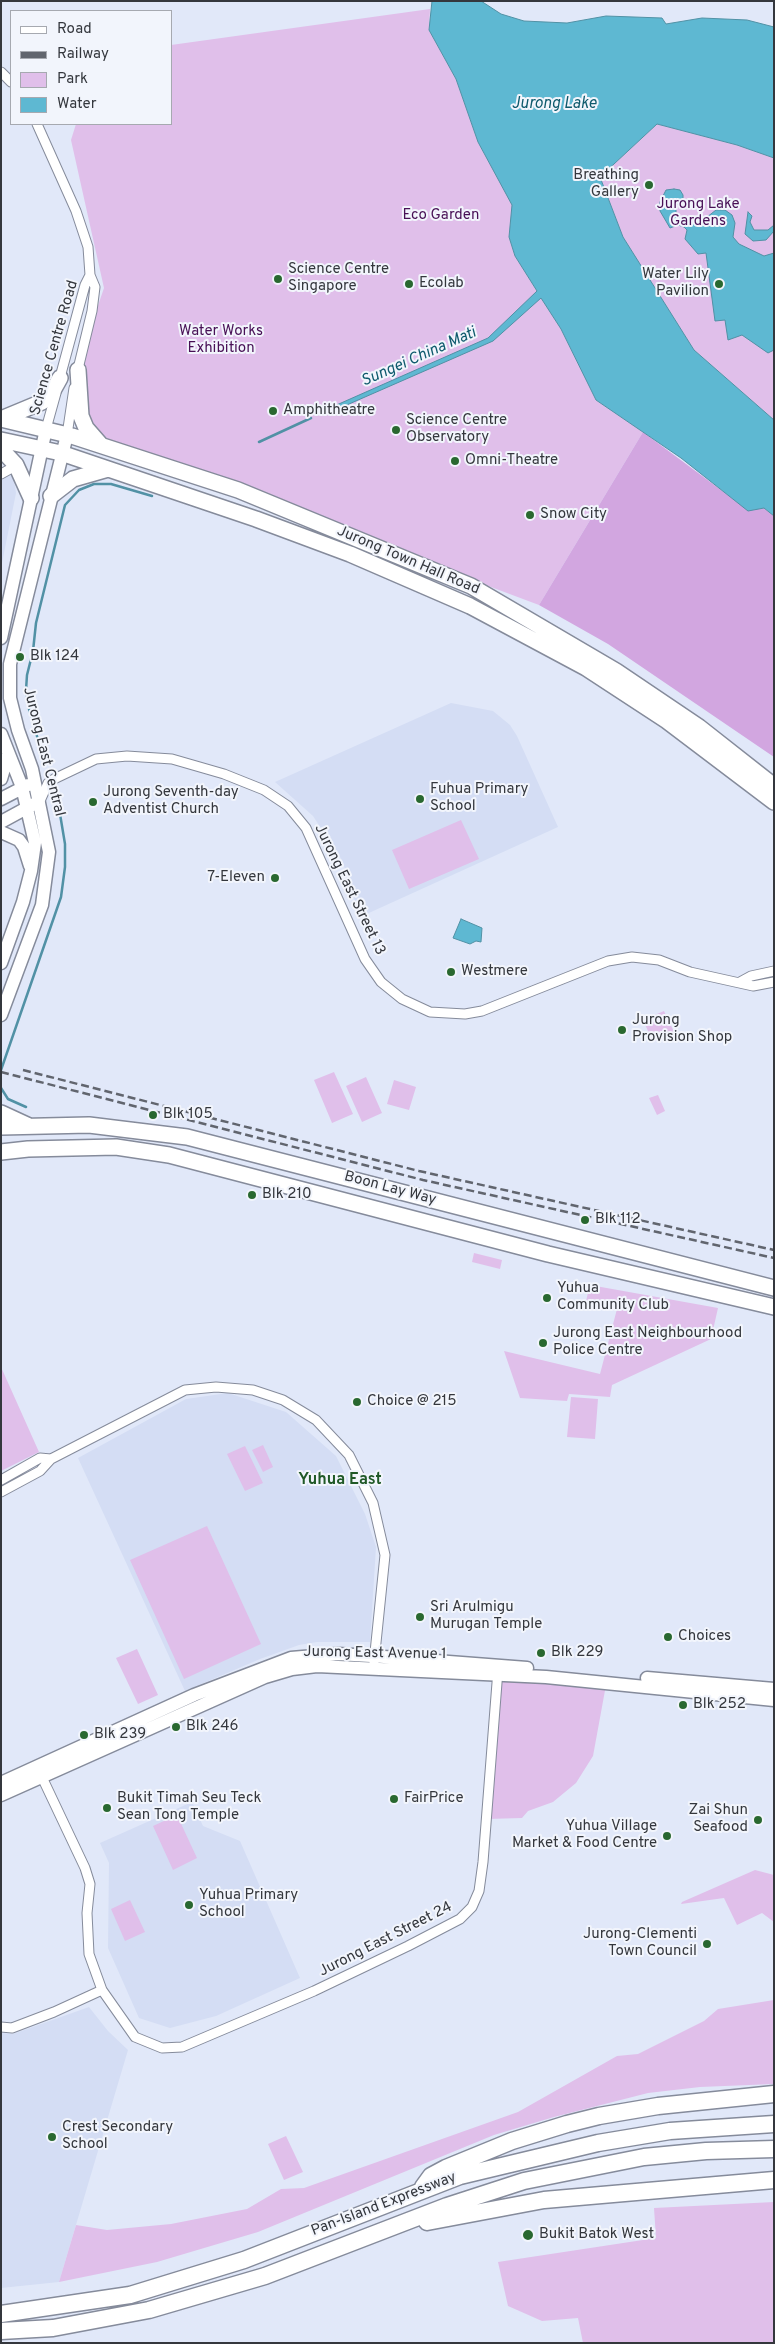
<!DOCTYPE html>
<style>
body{margin:0}
#map{position:relative;width:775px;height:2344px;overflow:hidden;background:#e1e8f9;font-family:Overpass,sans-serif}
canvas{display:block}
.frame{position:absolute;inset:0;border:2px solid #34373d;pointer-events:none}
.legend{position:absolute;left:10px;top:10px;width:162px;height:115px;box-sizing:border-box;background:#f2f5fc;border:1px solid #a6a9b0;margin:0;padding:6px 9px;list-style:none;font-size:15px;color:#34373d}
.legend li{display:flex;align-items:center;gap:10px;height:25px}
.legend b{width:25px;border:1px solid #a6a9b0}
</style>
<div id="map">
<canvas width="775" height="2344"></canvas>
<div class="frame"></div>
<ul class="legend">
<li><b style="height:6px;background:#fff"></b>Road</li>
<li><b style="height:6px;background:#61656e"></b>Railway</li>
<li><b style="height:14px;background:#e0bfea"></b>Park</li>
<li><b style="height:14px;background:#5eb8d2"></b>Water</li>
</ul>
</div>
<script>
const context = document.querySelector('canvas').getContext('2d');
context.lineJoin = 'round';
function fill(path, color) { context.fillStyle = color; context.fill(path, 'evenodd'); }
const shape = rows => new Path2D(rows.map(r => 'M' + r).join(''));
function stroke(path, color, width, dash) { context.strokeStyle = color; context.lineWidth = width; context.lineCap = dash ? 'butt' : 'round'; context.setLineDash(dash || []); context.stroke(path); }
function write(font, color, halo, rows, align = 'center') {
  context.font = font + ' Overpass,sans-serif'; context.lineWidth = 4; context.setLineDash([]); context.textBaseline = 'middle'; context.strokeStyle = halo; context.fillStyle = color; for (const [text, x, y, turn = 0] of rows) {
    context.save(); context.translate(x, y); context.rotate((+turn || 0) * Math.PI / 180); context.textAlign = isNaN(turn) ? turn : align; if (halo) context.strokeText(text, 0, 0); context.fillText(text, 0, 0); context.restore();
  }
}
const built = shape([
 [7,470,14,480,16,493,1,568,1,474],
 [451,703,493,711,510,725,517,736,558,827,360,917,342,860,313,816,275,782],
 [228,1393,286,1412,336,1456,365,1514,376,1547,370,1642,317,1642,299,1645,260,1659,185,1691,78,1458,186,1399],
 [192,1802,203,1826,240,1841,300,1978,216,2016,170,2028,139,2018,108,1948,109,1863,100,1843],
 [89,2007,108,2031,128,2050,59,2282,1,2288,1,2033,13,2034]
]);
const green = shape([
 [430,9,429,30,456,79,478,142,513,205,509,237,515,256,561,329,596,400,643,432,539,605,99,440,69,417,74,376,104,288,71,140,76,124,171,124,171,45],
 [657,124,737,145,774,158,774,420,694,350,623,237,600,177],
 [461,820,479,859,409,889,392,850],
 [664,1011,674,1032,653,1042,643,1020],
 [334,1072,353,1114,332,1123,314,1080],
 [366,1077,382,1113,362,1122,346,1086],
 [394,1080,416,1087,409,1110,387,1104],
 [658,1095,665,1111,657,1115,649,1098],
 [474,1253,502,1260,500,1269,472,1262],
 [590,1285,718,1308,711,1339,612,1385,610,1397,569,1394,567,1401,520,1398,504,1351,600,1374,617,1309,586,1301],
 [1,1367,39,1452,1,1471],
 [571,1397,598,1399,595,1439,567,1437],
 [263,1445,273,1467,263,1472,252,1450],
 [245,1446,263,1483,245,1491,227,1454],
 [207,1526,261,1644,184,1679,130,1560],
 [137,1649,158,1695,138,1704,116,1658],
 [497,1674,606,1685,593,1756,576,1783,553,1802,528,1811,522,1818,487,1819],
 [177,1815,197,1858,173,1870,153,1826],
 [755,1870,774,1875,774,1922,762,1913,737,1925,724,1898,681,1904,682,1902],
 [130,1900,145,1932,125,1941,111,1909],
 [774,2000,774,2084,700,2087,648,2093,554,2117,494,2135,258,2232,157,2262,59,2282,76,2225,107,2230,171,2224,247,2209,281,2189,304,2188,518,2112,617,2056,638,2054,704,2021,718,2009],
 [286,2136,303,2172,284,2180,268,2144],
 [774,2202,774,2343,583,2343,578,2318,542,2321,508,2306,498,2262,656,2238,654,2208]
]);
const forest = shape([
 [643,432,748,510,764,508,774,516,774,757,608,644,539,605]
]);
const water = shape([
 [432,1,481,1,501,14,524,21,567,23,606,16,662,18,666,24,702,18,747,20,774,27,774,158,737,145,657,124,600,177,623,237,694,350,774,420,774,516,764,508,748,511,681,458,596,400,561,329,541,298,493,341,333,411,332,407,488,338,537,291,515,256,509,237,512,205,478,142,456,79,429,30,432,1],
 [674,189,680,190,683,195,683,199,676,206,676,213,681,219,690,222,702,221,716,210,725,210,732,215,735,223,733,237,739,244,764,256,774,253,774,350,768,353,742,335,728,340,725,320,715,321,706,253,698,254,685,239,687,230,684,227,678,225,670,228,660,211,660,202,666,190,674,189],
 [748,212,752,216,750,222,754,230,768,230,774,225,774,231,766,240,753,241,745,234,748,212],
 [461,919,482,928,481,942,476,941,470,944,453,938,461,919]
]);
const stream = shape([
 [324,412,335,408],
 [259,442,311,418],
 [39,743,29,709,26,690,27,675,33,651,36,623,65,505,79,490,94,484,111,484,152,496],
 [1,1070,61,897,65,867,65,844,59,808],
 [1,1088,8,1099,26,1107]
]);
const street = shape([
 [1,72,11,82],
 [37,124,76,211,88,247,90,275,95,287,92,311,77,373],
 [59,381,85,285,90,275],
 [46,429,56,393],
 [67,435,74,388],
 [1,474,10,469],
 [40,801,48,783,54,779,96,759,127,756,172,759,224,774,264,790,288,806,306,828,365,959,381,982,402,999,430,1012,465,1014,482,1011,608,961,632,957,659,960,690,972,753,986,774,982],
 [740,982,751,976,774,971],
 [1,1480,40,1458,51,1459],
 [1,1492,40,1471,51,1459,185,1390,216,1387,253,1390,283,1400,316,1420,349,1455,373,1503,385,1555,374,1662],
 [40,1773,85,1868,90,1884,87,1913,89,1954,102,1990,135,2037,162,2048,182,2047,314,1991,408,1946,460,1919,472,1907,479,1891,483,1862,498,1670],
 [1,2027,12,2028,54,2012,102,1990]
]);
const secondary = shape([
 [1,638,46,429],
 [1,734,22,787,35,843,31,871,23,902,1,963],
 [1,779,8,755],
 [1,799,28,785],
 [1,822,34,804],
 [1,832,19,840,24,847,30,866],
 [1,1015,42,905,49,852,32,769,18,730,10,698,10,664,67,435],
 [647,1678,774,1689],
 [1,1783,194,1695,291,1658,338,1654,371,1656,527,1668],
 [1,1795,265,1677,292,1669,317,1666,546,1677,774,1700]
]);
const primary = shape([
 [78,370,81,416,86,428,100,444],
 [1,419,72,436,238,490,471,586,616,671,699,727,774,786],
 [1,419,42,402,50,396,60,378],
 [1,440,61,453,256,519,350,554,470,606,586,668,667,721,774,802],
 [1,449,16,465,31,498],
 [51,496,73,479,108,469],
 [1,1113,27,1125],
 [1,1127,89,1125,187,1137,774,1288],
 [1,1152,28,1149,116,1147,169,1155,548,1254,774,1307]
]);
const highway = shape([
 [423,2187,431,2176,446,2168,512,2141,567,2124,599,2116,658,2106,774,2094],
 [427,2222,544,2200,774,2180],
 [1,2314,130,2295,244,2260,460,2176,598,2143,670,2131,774,2124],
 [1,2331,53,2328,149,2310,265,2276,447,2206,524,2181,644,2157,706,2151,774,2149]
]);
const rail = shape([
 [23,1070,419,1171,774,1250],
 [1,1072,423,1180,774,1258]
]);
const markers = [
 [649,185,5,"#296830"],
 [278,279,5,"#296830"],
 [409,284,5,"#296830"],
 [719,284,5,"#296830"],
 [273,411,5,"#296830"],
 [396,430,5,"#296830"],
 [455,461,5,"#296830"],
 [530,515,5,"#296830"],
 [20,657,5,"#296830"],
 [420,799,5,"#296830"],
 [93,802,5,"#296830"],
 [275,878,5,"#296830"],
 [451,972,5,"#296830"],
 [622,1030,5,"#296830"],
 [153,1115,5,"#296830"],
 [252,1195,5,"#296830"],
 [585,1220,5,"#296830"],
 [547,1298,5,"#296830"],
 [543,1343,5,"#296830"],
 [357,1402,5,"#296830"],
 [420,1617,5,"#296830"],
 [668,1637,5,"#296830"],
 [541,1653,5,"#296830"],
 [683,1705,5,"#296830"],
 [176,1727,5,"#296830"],
 [84,1735,5,"#296830"],
 [394,1799,5,"#296830"],
 [107,1808,5,"#296830"],
 [758,1820,5,"#296830"],
 [667,1836,5,"#296830"],
 [189,1905,5,"#296830"],
 [707,1944,5,"#296830"],
 [52,2137,5,"#296830"],
 [528,2235,6,"#296830"]
];
const poiNames = [
 ["Breathing",639,176,"right"],
 ["Gallery",639,193,"right"],
 ["Science Centre",288,270],
 ["Singapore",288,287],
 ["Water Lily",709,275,"right"],
 ["Pavilion",709,292,"right"],
 ["Ecolab",419,284],
 ["Amphitheatre",283,411],
 ["Science Centre",406,421],
 ["Observatory",406,438],
 ["Omni-Theatre",465,461],
 ["Snow City",540,515],
 ["Blk 124",30,657],
 ["Fuhua Primary",430,790],
 ["School",430,807],
 ["Jurong Seventh-day",103,793],
 ["Adventist Church",103,810],
 ["7-Eleven",265,878,"right"],
 ["Westmere",461,972],
 ["Jurong",632,1021],
 ["Provision Shop",632,1038],
 ["Blk 105",163,1115],
 ["Blk 210",262,1195],
 ["Blk 112",595,1220],
 ["Yuhua",557,1289],
 ["Community Club",557,1306],
 ["Jurong East Neighbourhood",553,1334],
 ["Police Centre",553,1351],
 ["Choice @ 215",367,1402],
 ["Sri Arulmigu",430,1608],
 ["Murugan Temple",430,1625],
 ["Choices",678,1637],
 ["Blk 229",551,1653],
 ["Blk 252",693,1705],
 ["Blk 246",186,1727],
 ["Blk 239",94,1735],
 ["Bukit Timah Seu Teck",117,1799],
 ["Sean Tong Temple",117,1816],
 ["FairPrice",404,1799],
 ["Zai Shun",748,1811,"right"],
 ["Seafood",748,1828,"right"],
 ["Yuhua Village",657,1827,"right"],
 ["Market & Food Centre",657,1844,"right"],
 ["Yuhua Primary",199,1896],
 ["School",199,1913],
 ["Jurong-Clementi",697,1935,"right"],
 ["Town Council",697,1952,"right"],
 ["Crest Secondary",62,2128],
 ["School",62,2145],
 ["Bukit Batok West",539,2235]
];
const parkNames = [
 ["Jurong Lake",698,205],
 ["Gardens",698,222],
 ["Eco Garden",441,216],
 ["Water Works",221,332],
 ["Exhibition",221,349]
];
const streetNames = [
 ["Science Centre Road",55,348,-74],
 ["Jurong Town Hall Road",408,561,23],
 ["Jurong East Central",43,752,76],
 ["Jurong East Street 13",349,890,64],
 ["Boon Lay Way",390,1189,15],
 ["Jurong East Avenue 1",375,1654,1],
 ["Jurong East Street 24",386,1940,-27],
 ["Pan-Island Expressway",384,2205,-21]
];
const waterNames = [
 ["Jurong Lake",554,105],
 ["Sungei China Mati",419,358,-24]
];
const neighbourhoodNames = [
 ["Yuhua East",340,1481]
];
fill(built, '#d4ddf4');
fill(green, '#e0bfea');
fill(forest, '#d2a6e0');
fill(water, '#5eb8d2');
stroke(water, '#5191a5', 1);
stroke(stream, '#5191a5', 2.5);
stroke(street, '#858b9b', 11);
stroke(secondary, '#858b9b', 15);
stroke(primary, '#858b9b', 18);
stroke(highway, '#858b9b', 19);
stroke(street, '#fff', 9);
stroke(secondary, '#fff', 12);
stroke(primary, '#fff', 15);
stroke(highway, '#fff', 16);
stroke(rail, '#61656e', 2.5, [8, 4]);
for (const [x, y, r, color] of markers) { const dot = new Path2D(); dot.arc(x, y, r, 0, 2 * Math.PI); context.fillStyle = color; context.fill(dot); stroke(dot, '#f2f5fc', 2); }
write('15px', '#34373d', '#f2f5fc', poiNames, 'left');
write('15px', '#481056', '#f2f5fc', parkNames);
write('15px', '#34373d', '#f2f5fc', streetNames);
write('italic 16px', '#0e5a6d', '#f2f5fc', waterNames);
write('bold 16px', '#205927', '#f2f5fc', neighbourhoodNames);
</script>
